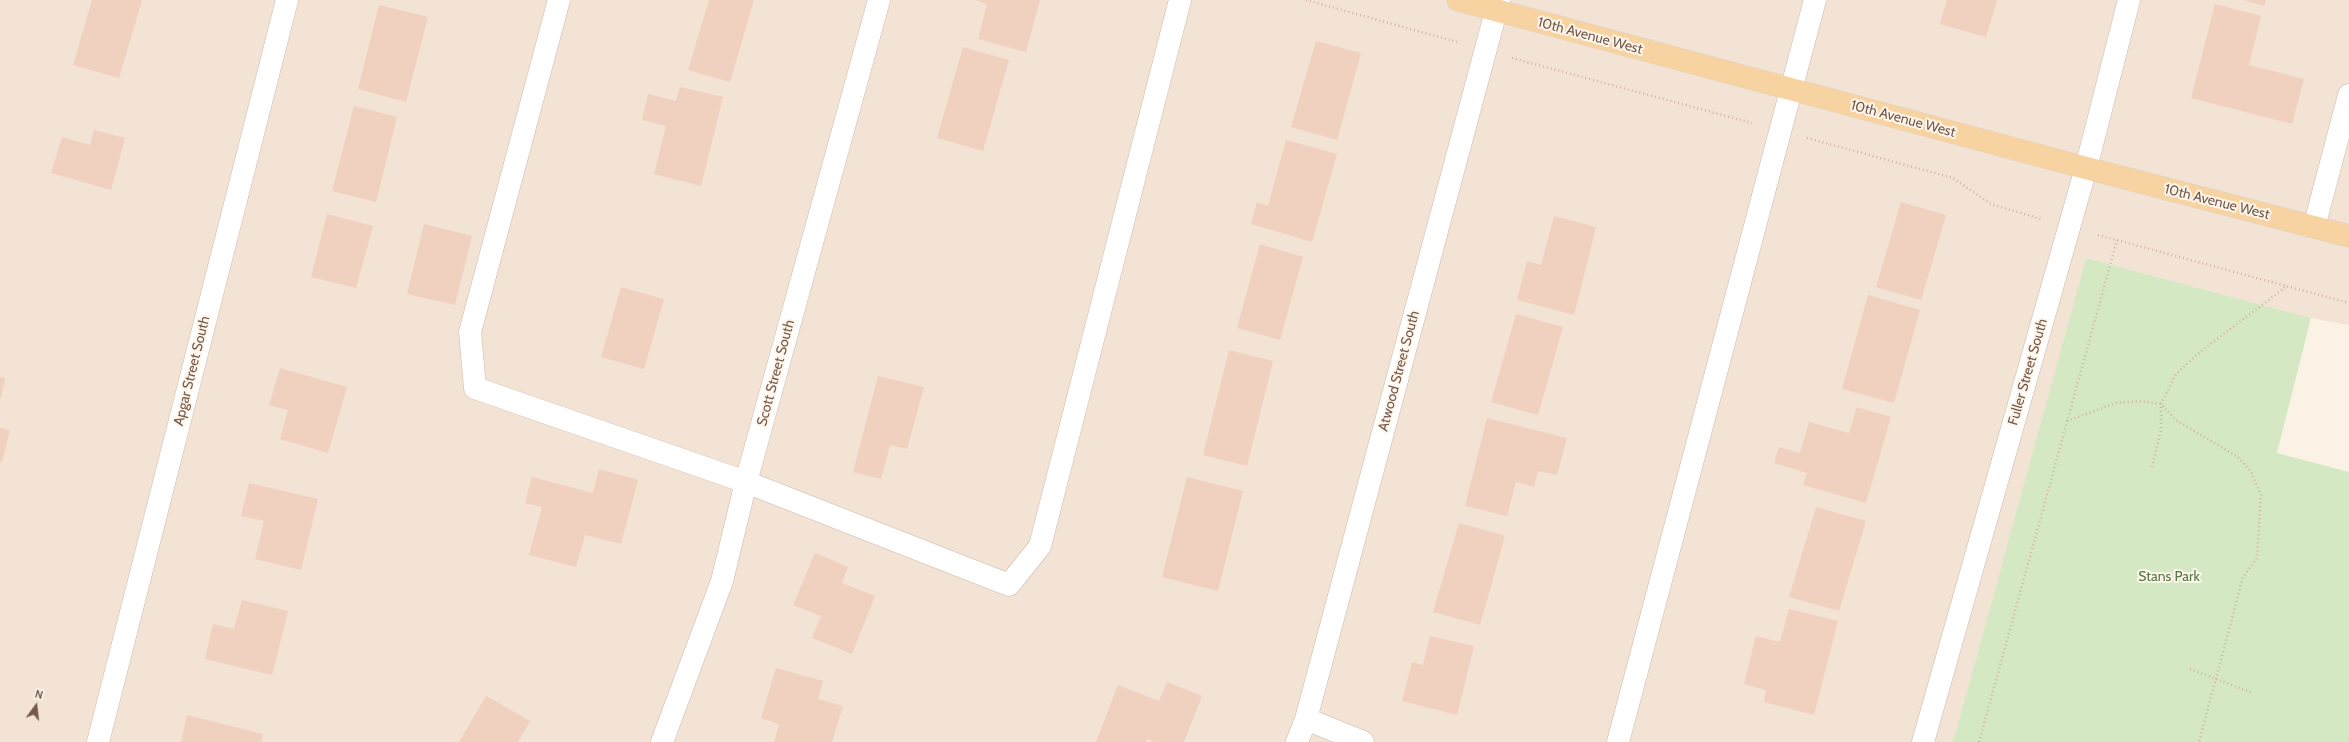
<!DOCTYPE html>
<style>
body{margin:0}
#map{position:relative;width:2349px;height:742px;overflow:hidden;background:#fbf2e5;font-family:Cabin,sans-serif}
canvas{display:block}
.north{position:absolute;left:16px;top:686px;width:40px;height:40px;-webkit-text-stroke:3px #fef6eb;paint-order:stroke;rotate:15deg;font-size:11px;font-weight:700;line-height:16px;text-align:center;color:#73584b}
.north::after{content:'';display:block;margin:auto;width:14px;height:18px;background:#73584b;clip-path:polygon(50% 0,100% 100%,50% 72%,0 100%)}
</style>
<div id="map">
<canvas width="2349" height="742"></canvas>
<div class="north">N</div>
</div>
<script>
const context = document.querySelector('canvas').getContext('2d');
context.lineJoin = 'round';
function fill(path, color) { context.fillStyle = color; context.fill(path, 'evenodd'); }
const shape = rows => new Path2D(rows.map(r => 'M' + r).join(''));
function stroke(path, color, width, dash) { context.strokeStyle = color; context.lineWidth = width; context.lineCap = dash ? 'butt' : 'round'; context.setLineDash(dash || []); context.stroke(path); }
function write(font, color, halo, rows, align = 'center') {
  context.font = font + ' Cabin,sans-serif'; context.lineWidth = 4; context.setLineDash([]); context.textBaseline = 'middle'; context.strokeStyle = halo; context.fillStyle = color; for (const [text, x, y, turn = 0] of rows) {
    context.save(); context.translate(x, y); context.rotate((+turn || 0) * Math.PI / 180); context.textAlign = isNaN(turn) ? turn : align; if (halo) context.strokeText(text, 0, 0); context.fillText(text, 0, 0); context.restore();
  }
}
const residential = shape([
 [0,0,2349,0,2349,325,2311,318,2086,258,1953,742,0,742]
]);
const green = shape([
 [2086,258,2311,318,2277,453,2349,472,2349,742,1953,742]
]);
const building = shape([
 [92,0,142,0,119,78,73,65],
 [709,0,754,0,730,82,688,70],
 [975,0,1040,0,1026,52,978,39,987,4],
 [1947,0,1997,0,1986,37,1940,24],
 [2244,0,2266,0,2264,6],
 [2215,4,2261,16,2249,65,2304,79,2292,124,2191,98],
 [379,5,428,17,406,102,358,89],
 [1316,41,1361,53,1337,140,1291,127],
 [963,47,1009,60,983,151,937,138],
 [680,87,723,97,701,186,654,174,666,126,642,120,648,94,676,101],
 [354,106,397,117,376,202,332,191],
 [94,130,125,138,111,190,51,173,62,137,90,145],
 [1286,140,1337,154,1312,242,1251,224,1257,202,1268,206],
 [1901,202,1946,215,1921,300,1876,287],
 [327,214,373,226,356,288,311,277],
 [1554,216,1596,227,1574,315,1517,300,1527,261,1541,265],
 [424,224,472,236,455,305,407,294],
 [1260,244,1303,257,1280,340,1237,328],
 [621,287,664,299,644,369,601,357],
 [1868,295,1920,310,1894,403,1842,389],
 [1516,314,1563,327,1538,415,1491,402],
 [1229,350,1273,361,1247,466,1203,455],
 [280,368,347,387,328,453,280,439,288,410,269,405],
 [878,376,924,387,907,449,890,445,881,479,853,472],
 [0,377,5,378,1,398,0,398],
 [1857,407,1891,417,1866,503,1803,485,1807,473,1774,463,1779,447,1800,453,1809,422,1849,433],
 [1487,418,1567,438,1557,475,1538,471,1534,487,1516,482,1507,516,1465,506],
 [0,428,10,430,2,462,0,461],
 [599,469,638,480,621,544,585,535,576,567,529,555,542,507,525,503,532,477,593,493],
 [1187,477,1243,491,1218,591,1162,577],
 [249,483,318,499,301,570,255,559,264,521,241,516],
 [1816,507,1866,521,1839,611,1789,597],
 [1459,523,1505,536,1480,625,1433,612],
 [815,553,848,567,842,583,875,596,852,654,812,638,821,616,793,605],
 [242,600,288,611,272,675,205,659,213,624,234,629],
 [1789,609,1838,621,1814,715,1764,702,1766,690,1744,684,1756,636,1780,642],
 [1430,636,1474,646,1457,715,1402,701,1412,662,1423,665],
 [776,668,823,681,818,699,843,706,832,742,774,742,779,724,761,718],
 [1167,682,1202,696,1184,742,1154,742,1147,739,1146,742,1096,742,1118,685,1159,701],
 [486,696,530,721,518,742,459,742],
 [187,715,263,734,261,742,181,742]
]);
const path = shape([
 [1306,0,1457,42],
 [1512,58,1752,123],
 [1807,138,1953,178,1991,204,2041,219],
 [2098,235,2349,303],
 [2067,421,2116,403,2140,401,2161,404,2176,420,2238,457,2251,472,2261,495,2257,558,2243,577,2199,742],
 [2152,467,2161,430,2161,404,2176,374,2200,352,2287,286],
 [2190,669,2252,693],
 [1979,742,2117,240]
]);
const minor = shape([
 [559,0,470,332,475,388,746,482,1009,585,1040,546,1180,0],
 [2314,227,2349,95],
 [1306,719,1363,742],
 [98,742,287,0],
 [662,742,722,581,746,482,879,0],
 [1297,742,1306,719,1499,0],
 [1618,742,1815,0],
 [1923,742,2086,168,2129,0]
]);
const major = shape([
 [1458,0,2086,168,2349,236]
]);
const streetNames = [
 ["10th Avenue West",1590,36,15],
 ["10th Avenue West",1903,119,15],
 ["10th Avenue West",2217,202,14],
 ["Apgar Street South",192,371,-76],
 ["Atwood Street South",1399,371,-75],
 ["Fuller Street South",2028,372,-74],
 ["Scott Street South",776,373,-75]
];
const parkNames = [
 ["Stans Park",2169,577]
];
fill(residential, '#f3e3d4');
fill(green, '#d4e8c4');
fill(building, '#f0d0be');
stroke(minor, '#cdb9ac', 23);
stroke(major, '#d8d0cd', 23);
stroke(path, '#d4b3a1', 2.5, [1, 3]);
stroke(minor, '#fff', 22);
stroke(major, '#f7d3a1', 22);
write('14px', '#73584b', '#fef6eb', streetNames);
write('14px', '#557844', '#fef6eb', parkNames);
</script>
